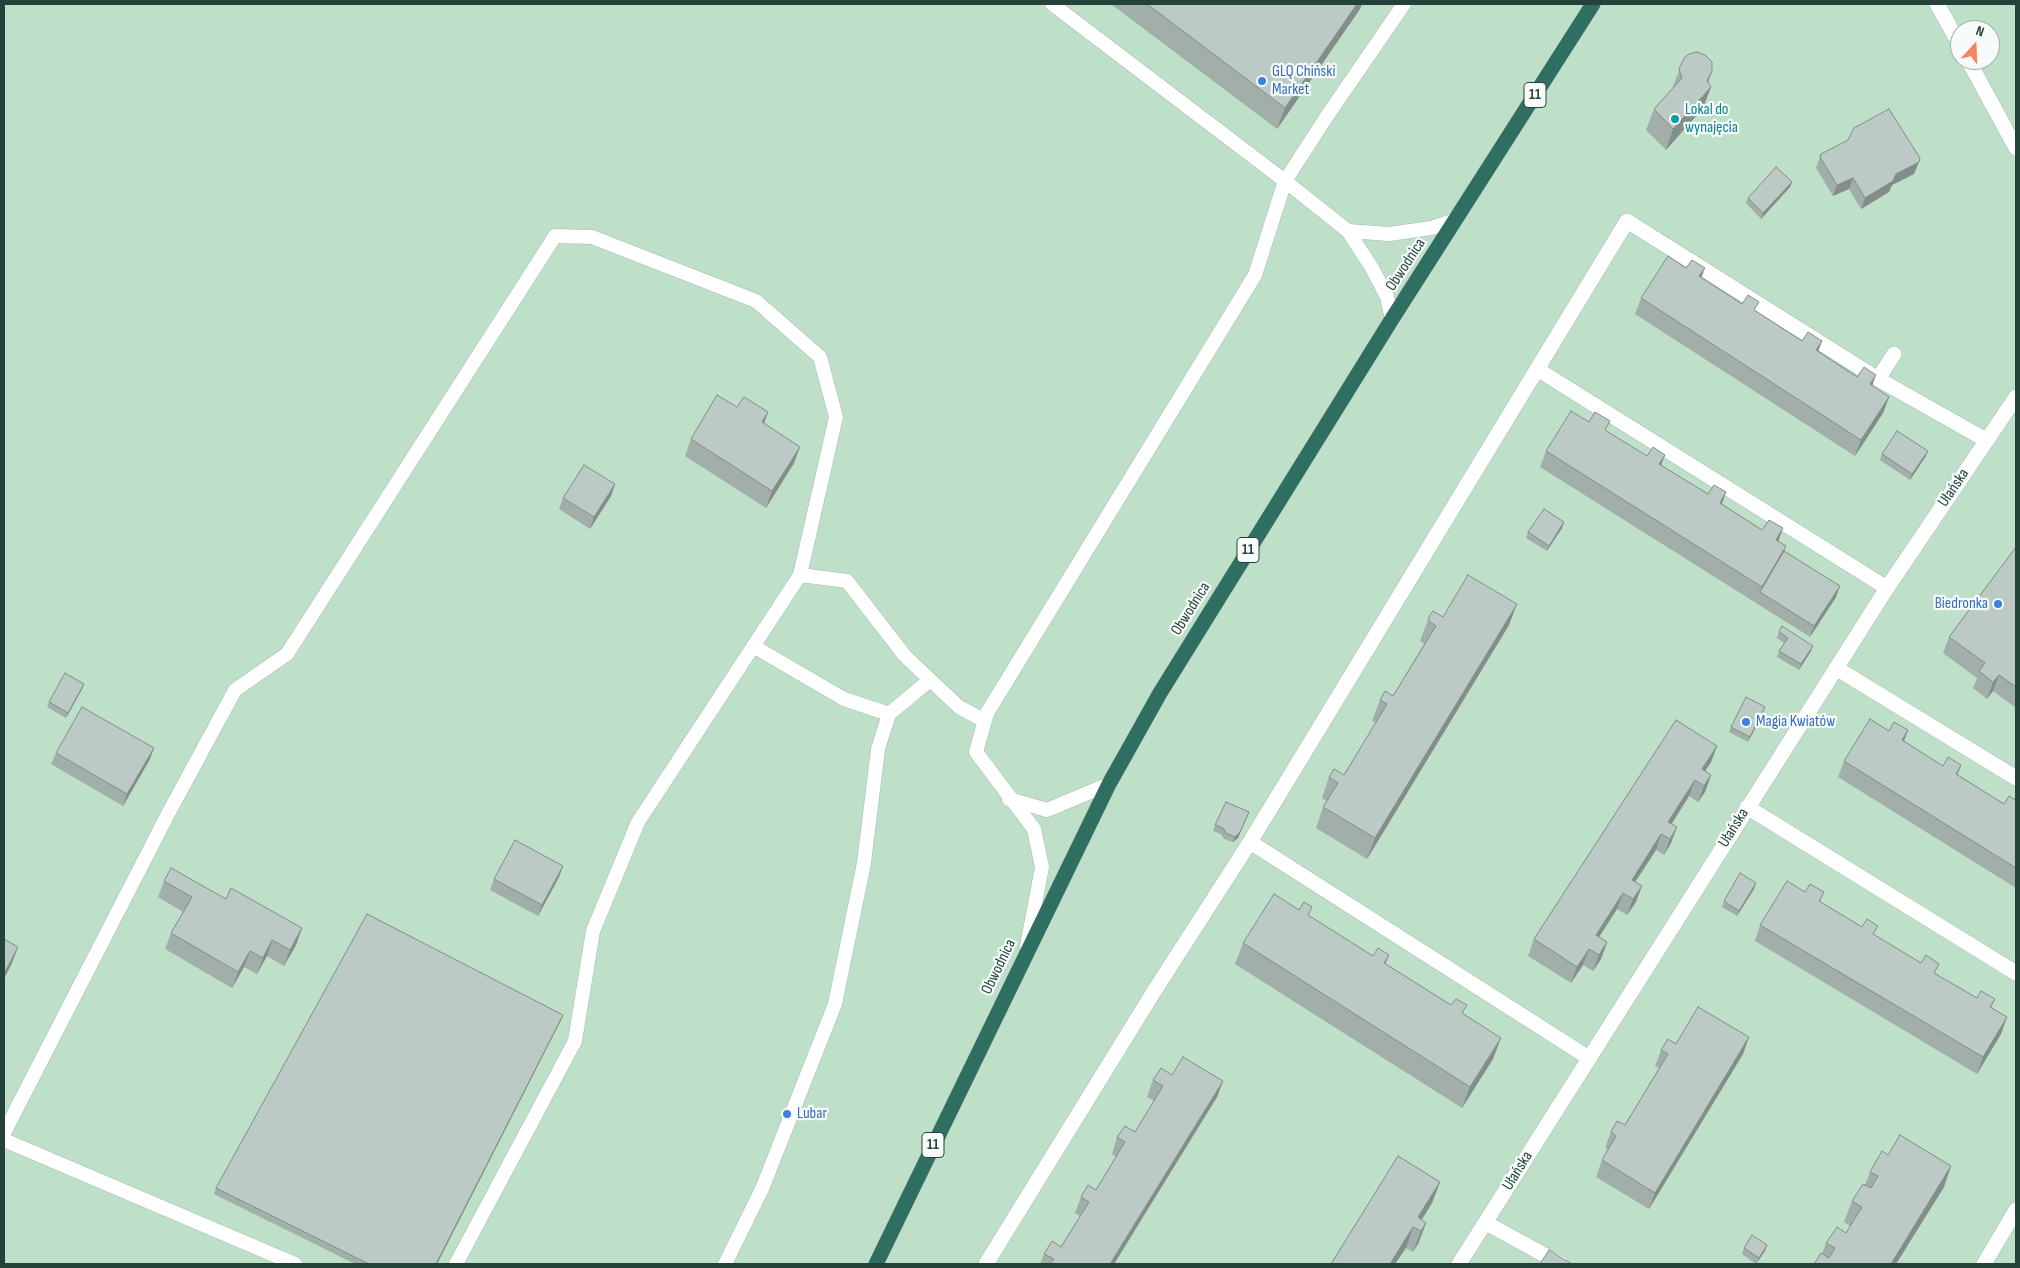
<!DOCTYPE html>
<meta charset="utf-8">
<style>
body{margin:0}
#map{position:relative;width:2020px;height:1268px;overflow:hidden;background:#e6efeb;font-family:"Sofia Sans Condensed",sans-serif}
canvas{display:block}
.frame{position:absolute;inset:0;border:5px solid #24423a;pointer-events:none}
.north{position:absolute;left:1950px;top:20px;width:50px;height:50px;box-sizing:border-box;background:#f7fbf9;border:1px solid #a3b1ad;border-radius:50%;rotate:20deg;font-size:14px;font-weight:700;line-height:20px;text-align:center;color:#24423a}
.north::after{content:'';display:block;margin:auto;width:18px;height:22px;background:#f4845f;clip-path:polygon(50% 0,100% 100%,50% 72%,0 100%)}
</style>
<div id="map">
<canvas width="2020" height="1268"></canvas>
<div class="frame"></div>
<div class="north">N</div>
</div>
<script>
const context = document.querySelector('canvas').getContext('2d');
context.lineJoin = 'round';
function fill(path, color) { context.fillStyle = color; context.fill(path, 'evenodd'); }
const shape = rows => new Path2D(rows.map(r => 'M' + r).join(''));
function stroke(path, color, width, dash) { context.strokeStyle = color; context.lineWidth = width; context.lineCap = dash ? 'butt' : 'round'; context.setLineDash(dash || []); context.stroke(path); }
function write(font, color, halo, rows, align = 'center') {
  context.font = font + ' "Sofia Sans Condensed",sans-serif'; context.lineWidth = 4.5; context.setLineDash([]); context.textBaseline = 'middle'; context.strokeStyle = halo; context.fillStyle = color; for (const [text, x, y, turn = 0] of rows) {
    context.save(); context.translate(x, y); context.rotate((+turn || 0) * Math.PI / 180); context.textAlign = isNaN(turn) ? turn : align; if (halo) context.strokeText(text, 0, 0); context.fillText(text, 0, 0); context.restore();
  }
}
const green = shape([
 [4,4,2016,4,2016,1264,4,1264],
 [1960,30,1990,30,1990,60,1960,60]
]);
const lane = shape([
 [1052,4,1285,181,1348,231,1372,268,1387,297,1392,319],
 [1348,231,1389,234,1431,228,1456,220],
 [800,575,847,581,905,656,959,707,985,721],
 [753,646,844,699,889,714],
 [1009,799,1047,810,1109,784],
 [1027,946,1042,867,1034,829,976,752,987,713,1255,275,1285,181,1327,116,1404,4],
 [4,1133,168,814,235,690,287,654,555,236,592,237,756,301,820,357,836,417,800,575,638,822,593,931,575,1041,456,1264],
 [4,1140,295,1264],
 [725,1264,762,1189,835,1004,864,863,878,749,889,714,930,680]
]);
const street = shape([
 [1537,369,1887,588],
 [1878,379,1894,354],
 [1836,668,2016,778],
 [1747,807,2016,973],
 [1250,842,1589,1058],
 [1486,1223,1561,1264],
 [986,1264,1153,993,1250,842,1627,221,1878,379,1986,440],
 [1459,1264,1887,588,2016,397],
 [1984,1264,2016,1210]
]);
const secondary = shape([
 [1937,4,1960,45],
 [1968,60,2016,148]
]);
const highway = shape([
 [876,1264,1109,784,1160,693,1392,319,1593,4]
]);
const wall = shape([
 [1111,4,1362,4,1360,9,1277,129],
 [1684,58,1711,87,1703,108,1666,150,1646,130,1654,109,1672,89],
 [1821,154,1914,174,1892,185,1889,192,1861,209,1849,189,1833,196,1816,168],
 [1792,182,1790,187,1761,219,1746,203,1748,198],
 [1701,278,1742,304,1756,311,1802,341,1822,341,1818,351,1889,397,1883,413,1855,456,1635,314,1641,298],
 [737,407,768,412,764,424,794,463,766,508,685,456,691,439],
 [1589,422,1606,431,1708,494,1726,492,1722,504,1762,530,1783,528,1778,541,1784,551,1836,597,1810,637,1540,467,1546,451],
 [1882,454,1926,456,1910,480,1880,460],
 [615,484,611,496,590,529,559,509,563,498],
 [1564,522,1562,528,1547,551,1526,538,1528,532],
 [2016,547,2016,708,1993,691,1987,699,1973,688,1977,678,1943,653,1949,637],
 [1443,617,1509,625,1367,859,1316,828,1323,807,1327,801,1322,798,1329,777,1344,775,1376,723,1372,721,1380,700,1393,696,1424,644,1420,641,1428,620],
 [1779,632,1811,651,1799,670,1777,657,1779,651,1784,643,1777,638],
 [84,684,82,689,66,718,47,707,49,702],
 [1763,713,1748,742,1729,732,1731,727],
 [1904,741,1943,766,1961,765,1958,775,2004,804,2016,800,2016,888,1838,777,1844,761],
 [1717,746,1711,762,1705,771,1711,775,1705,792,1698,802,1689,796,1672,824,1671,843,1664,855,1656,850,1635,882,1636,902,1627,915,1617,909,1599,937,1607,942,1601,959,1593,971,1583,965,1571,983,1528,956,1534,939],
 [56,753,150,759,123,806,51,764],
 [1249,812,1238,838,1233,842,1224,839,1221,834,1213,831,1215,825],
 [563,866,559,877,538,916,490,890,494,879],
 [164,881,226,899,302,928,296,945,284,966,267,956,257,974,244,967,232,988,165,949,171,933,183,912,158,897],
 [1754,889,1737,916,1722,907,1724,901],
 [1824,892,1820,902,1936,974,1977,998,1995,999,1991,1008,2001,1034,1977,1074,1755,941,1760,925],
 [1299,910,1373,956,1389,955,1386,964,1463,1014,1493,1059,1462,1108,1235,964,1243,943],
 [563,1015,561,1020,437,1264,355,1264,214,1194,216,1188],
 [1676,1044,1743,1054,1649,1209,1596,1177,1602,1160,1608,1150,1605,1148,1611,1132,1625,1125,1659,1068,1655,1066,1661,1050],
 [1172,1075,1223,1081,1217,1097,1114,1264,1040,1264,1044,1254,1061,1247,1080,1216,1075,1213,1081,1197,1096,1190,1116,1157,1112,1154,1117,1137,1135,1132,1154,1101,1147,1097,1153,1080],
 [1888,1155,1944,1187,1896,1264,1814,1264,1822,1254,1826,1243,1846,1233,1850,1226,1844,1222,1852,1201,1865,1185,1870,1172],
 [1440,1182,1432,1203,1422,1220,1426,1223,1418,1244,1413,1252,1406,1248,1331,1264],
 [1767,1245,1765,1251,1756,1264,1742,1254,1744,1248]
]);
const shadedWall = shape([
 [1357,4,1362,4,1360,9,1277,129,1285,108],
 [1712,71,1705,92,1711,87,1703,108,1666,150,1673,129,1707,81],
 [1919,162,1914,174,1892,185,1889,192,1861,209,1865,198,1896,174],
 [1853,178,1849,189,1833,196,1837,185],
 [1792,182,1790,187,1761,219,1763,213],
 [1705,268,1699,284,1699,276],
 [1822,341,1816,357,1816,350],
 [1876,375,1870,392,1870,384],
 [1889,397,1883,413,1855,456,1861,440],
 [768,412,762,428,762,422],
 [800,447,794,463,766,508,772,491],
 [1928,451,1926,456,1910,480,1912,474],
 [1665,455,1659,471,1659,464],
 [615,484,611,496,590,529,594,517],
 [1726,492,1720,509,1720,503],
 [1564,522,1562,528,1547,551,1549,546],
 [1783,528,1777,545,1776,540],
 [1786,546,1780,562,1760,592,1762,587],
 [1840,586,1836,597,1810,637,1814,626],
 [1517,604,1509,625,1367,859,1375,838],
 [1813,646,1811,651,1799,670,1801,664],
 [1999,675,1993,691,1987,699,1993,682],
 [84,684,82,689,66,718,68,713],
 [1765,707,1763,713,1748,742,1750,737],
 [1908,730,1902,747,1902,740],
 [1717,746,1711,762,1698,782,1702,769],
 [154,748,150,759,123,806,127,794],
 [1711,775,1705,792,1698,802,1704,786],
 [1695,780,1689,796,1664,835,1668,822],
 [1249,812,1238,838,1233,842,1235,837],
 [1677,827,1671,843,1664,855,1670,839],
 [1661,834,1656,850,1626,896,1632,880],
 [563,866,559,877,538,916,542,905],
 [1756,883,1754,889,1737,916,1739,911],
 [1642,886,1636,902,1627,915,1633,899],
 [1623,893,1617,909,1590,951,1596,935],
 [302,928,296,945,284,966,290,950],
 [272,940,267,956,257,974,263,958],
 [1607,942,1601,959,1593,971,1599,955],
 [18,947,12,963,4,979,4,974],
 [1589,949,1583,965,1571,983,1577,967],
 [250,951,244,967,232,988,238,972],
 [563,1015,561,1020,437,1264,436,1264],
 [2007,1017,2001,1034,1977,1074,1983,1057],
 [1749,1037,1743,1054,1649,1209,1655,1193],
 [1501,1038,1493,1059,1462,1108,1470,1087],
 [1223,1081,1217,1097,1114,1264,1110,1264],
 [1951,1166,1944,1187,1896,1264,1891,1264],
 [1440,1182,1432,1203,1416,1228,1418,1217],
 [1426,1223,1418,1244,1413,1252,1421,1231],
 [1413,1227,1406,1248,1395,1264,1390,1264],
 [1767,1245,1765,1251,1756,1264,1759,1258]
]);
const building = shape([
 [1147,4,1357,4,1285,108,1147,4],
 [1697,52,1705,55,1712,62,1712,71,1707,81,1711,87,1673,129,1654,109,1682,78,1679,69,1684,58,1689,54,1697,52],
 [1889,109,1920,158,1919,162,1896,174,1893,181,1865,198,1853,178,1837,185,1820,157,1821,154,1848,140,1854,128,1889,109],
 [1776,167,1792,182,1763,213,1748,198,1776,167],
 [1668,256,1686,268,1692,260,1705,268,1699,276,1742,304,1748,295,1759,302,1754,310,1802,341,1808,332,1822,341,1816,350,1857,377,1864,367,1876,375,1870,384,1889,397,1861,440,1641,298,1668,256],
 [717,395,737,407,744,397,768,412,762,422,800,447,772,491,691,439,717,395],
 [1571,411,1589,422,1595,412,1610,421,1605,430,1647,456,1653,447,1665,455,1659,464,1708,494,1714,485,1726,492,1720,503,1762,530,1769,520,1783,528,1776,540,1786,546,1762,587,1546,451,1571,411],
 [1897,431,1928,451,1912,474,1882,454,1897,431],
 [584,465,615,484,594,517,563,498,584,465],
 [1544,509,1564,522,1549,546,1528,532,1544,509],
 [2016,547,2016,687,1999,675,1993,682,1979,671,1985,663,1949,637,2016,547],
 [1784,551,1840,586,1814,626,1760,592,1784,551],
 [1468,575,1517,604,1375,838,1323,807,1338,783,1329,777,1334,769,1344,775,1387,704,1380,700,1385,691,1393,696,1436,626,1428,620,1430,615,1433,611,1443,617,1468,575],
 [1782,626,1813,646,1801,664,1779,651,1788,638,1779,632,1782,626],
 [65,673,84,684,68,713,49,702,65,673],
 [1746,697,1765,707,1750,737,1731,727,1746,697],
 [82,707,154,748,127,794,56,753,82,707],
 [1870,719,1889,731,1894,722,1908,730,1902,740,1943,766,1948,757,1961,765,1956,774,2004,804,2009,796,2016,800,2016,868,1844,761,1870,719],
 [1676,720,1717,746,1702,769,1711,775,1704,786,1695,780,1668,822,1677,827,1670,839,1661,834,1632,880,1642,886,1637,893,1633,899,1623,893,1596,935,1607,942,1599,955,1589,949,1577,967,1534,939,1676,720],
 [1226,802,1249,812,1240,832,1235,837,1226,833,1223,828,1215,825,1226,802],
 [515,840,563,866,542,905,494,879,515,840],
 [171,868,226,899,231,888,302,928,290,950,272,940,263,958,250,951,238,972,171,933,192,897,164,881,171,868],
 [1740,873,1756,883,1739,911,1724,901,1740,873],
 [1787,881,1805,892,1810,884,1824,892,1819,901,1862,927,1867,919,1878,926,1873,934,1921,963,1926,955,1939,964,1934,973,1977,998,1981,991,1995,999,1990,1007,2007,1017,1983,1057,1760,925,1787,881],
 [1274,894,1299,910,1304,902,1312,907,1308,915,1373,956,1378,948,1389,955,1384,963,1451,1005,1456,999,1467,1005,1462,1013,1501,1038,1470,1087,1243,943,1274,894],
 [367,914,563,1015,436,1264,369,1264,216,1188,367,914],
 [4,939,18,947,4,974,4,939],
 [1698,1007,1749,1037,1655,1193,1602,1160,1616,1136,1611,1132,1617,1121,1625,1125,1668,1054,1661,1050,1668,1039,1676,1044,1698,1007],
 [1183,1057,1223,1081,1110,1264,1050,1264,1054,1259,1044,1254,1052,1241,1061,1247,1089,1202,1081,1197,1088,1185,1096,1190,1125,1142,1117,1137,1125,1126,1135,1132,1163,1086,1153,1080,1161,1068,1172,1075,1183,1057],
 [1900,1135,1951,1166,1891,1264,1814,1264,1821,1253,1829,1258,1835,1248,1826,1243,1837,1227,1846,1233,1862,1207,1852,1201,1863,1184,1871,1188,1878,1176,1870,1172,1882,1151,1888,1155,1900,1135],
 [1398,1156,1440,1182,1418,1217,1426,1223,1421,1231,1413,1227,1390,1264,1331,1264,1398,1156],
 [1752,1235,1767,1245,1759,1258,1744,1248,1752,1235],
 [1549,1250,1572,1264,1540,1264,1549,1250]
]);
const markers = [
 [1262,81,5,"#3f7fe0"],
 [1675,119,5,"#0f9aa8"],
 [1998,604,5,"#3f7fe0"],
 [1746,722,5,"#3f7fe0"],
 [787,1114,5,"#3f7fe0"]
];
const shields = [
 [1535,95,22],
 [1248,550,22],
 [933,1145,22]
];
const shieldNames = [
 ["11",1535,95],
 ["11",1248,550],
 ["11",933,1145]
];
const shopNames = [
 ["GLQ Chiński",1272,72],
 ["Market",1272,90],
 ["Biedronka",1988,604,"right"],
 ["Magia Kwiatów",1756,722],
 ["Lubar",797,1114]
];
const cultureNames = [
 ["Lokal do",1685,110],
 ["wynajęcia",1685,128]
];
const streetNames = [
 ["Obwodnica",1406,265,-57],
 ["Ułańska",1954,488,-56],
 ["Obwodnica",1191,609,-58],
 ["Ułańska",1734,828,-58],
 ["Obwodnica",999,967,-64],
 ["Ułańska",1518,1171,-58]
];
fill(green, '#bfe0c8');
stroke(lane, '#a8b8b2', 15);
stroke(street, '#a8b8b2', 16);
stroke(secondary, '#a4bbb3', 16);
stroke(highway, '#c2cac8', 16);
stroke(lane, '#fff', 14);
stroke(street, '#fff', 15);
stroke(secondary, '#fff', 15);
stroke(highway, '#2f6f62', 15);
fill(wall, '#a1aea9');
fill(shadedWall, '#838d89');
fill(building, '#bbcac4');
stroke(building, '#838d89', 1);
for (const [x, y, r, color] of markers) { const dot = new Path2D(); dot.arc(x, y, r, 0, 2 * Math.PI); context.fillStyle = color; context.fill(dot); stroke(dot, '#f7fbf9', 2); }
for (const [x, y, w] of shields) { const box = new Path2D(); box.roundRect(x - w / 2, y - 12.5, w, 25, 4); context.fillStyle = '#f7fbf9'; context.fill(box); stroke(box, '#24423a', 1); }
write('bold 15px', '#24423a', null, shieldNames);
write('16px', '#366cbe', '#f7fbf9', shopNames, 'left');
write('16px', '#0d838f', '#f7fbf9', cultureNames, 'left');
write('16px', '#24423a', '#f7fbf9', streetNames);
</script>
